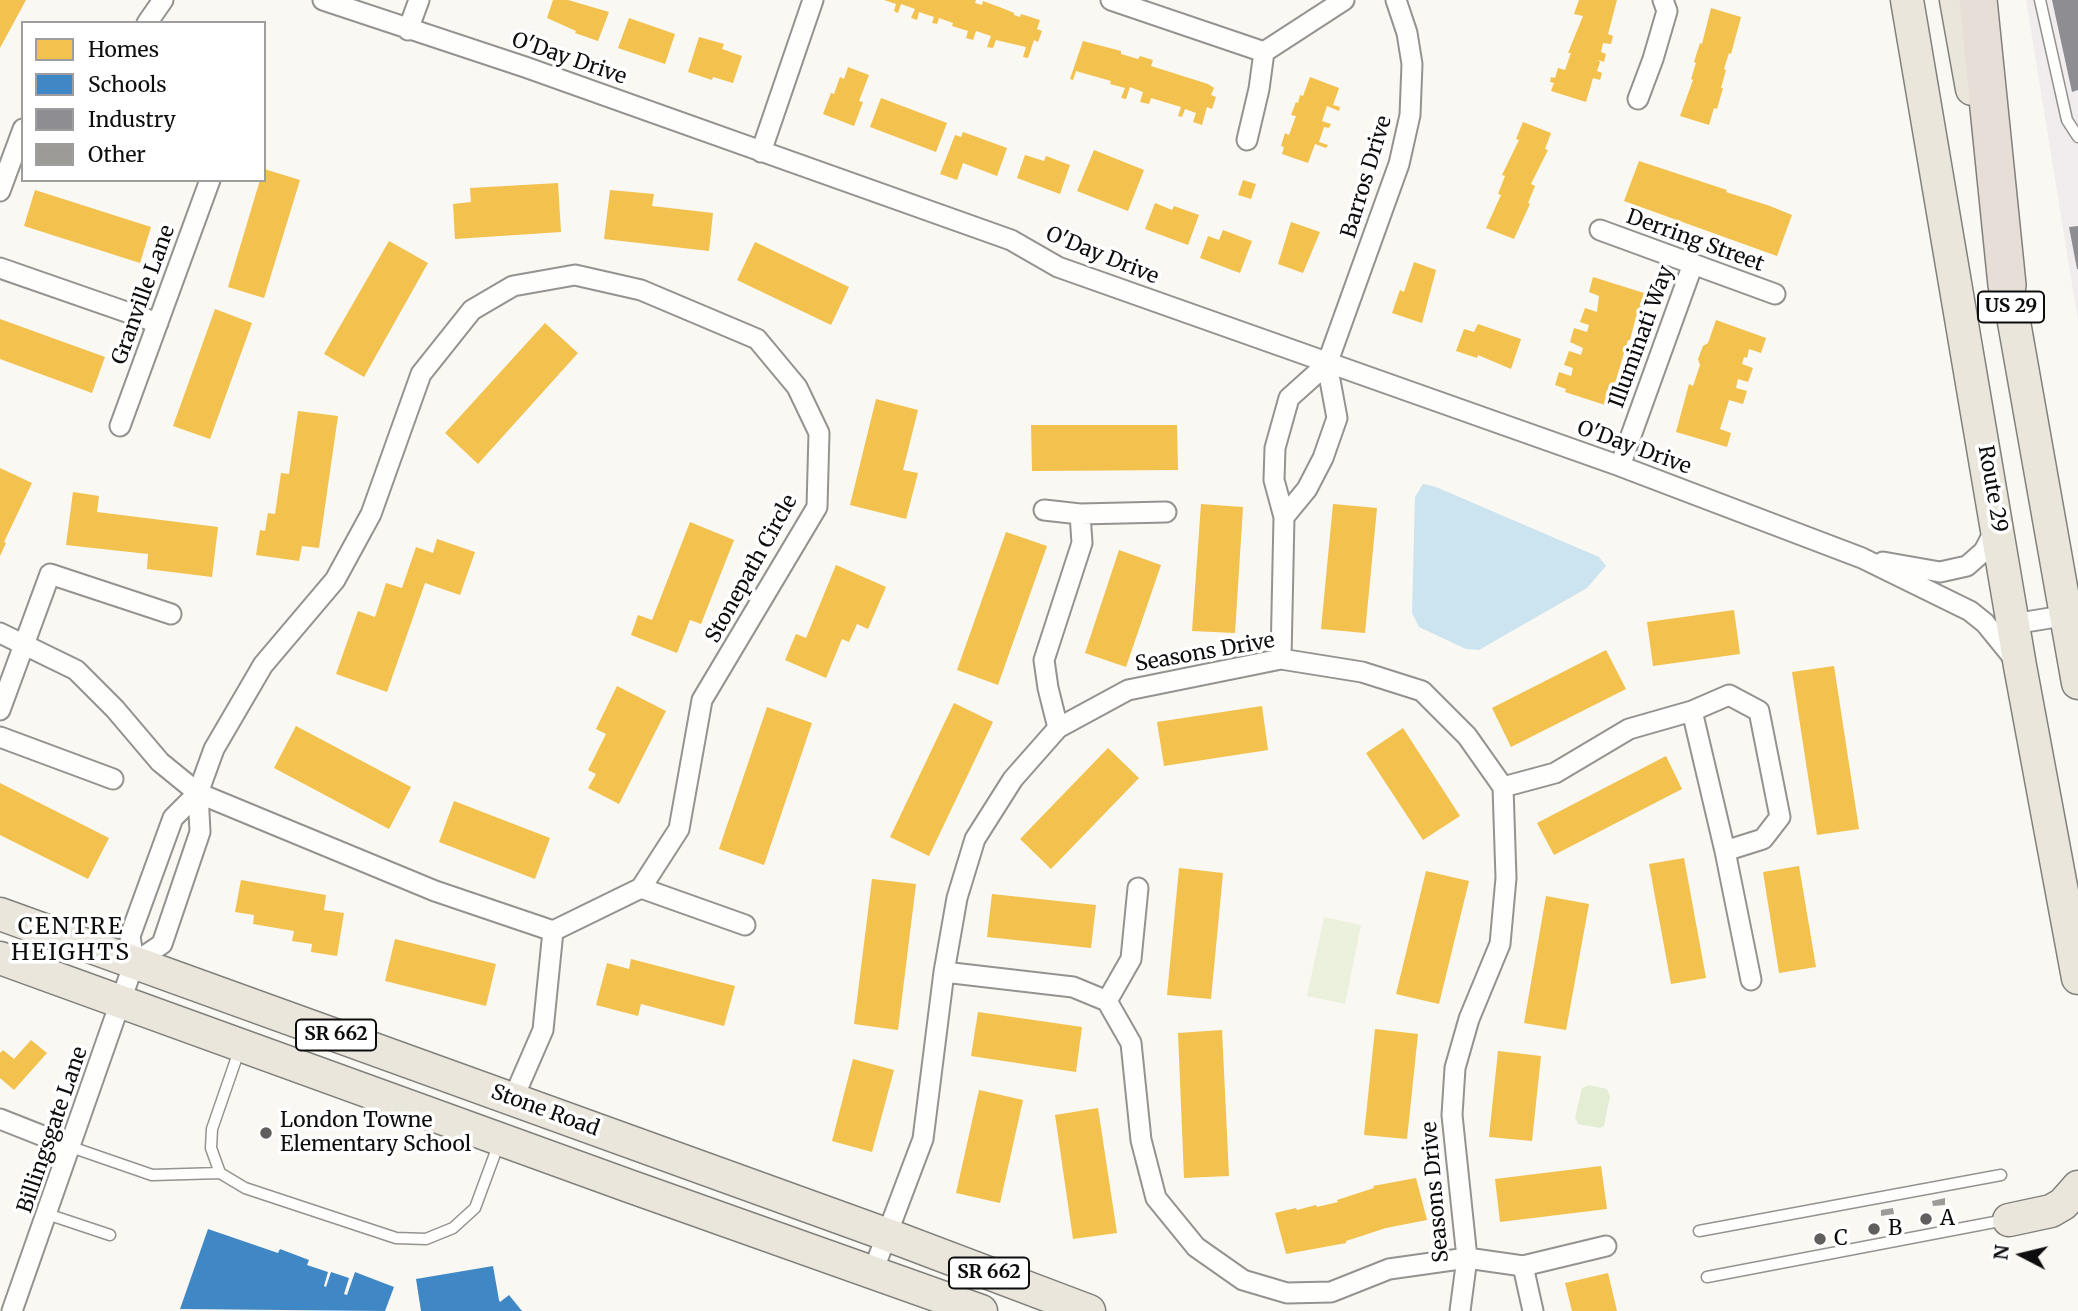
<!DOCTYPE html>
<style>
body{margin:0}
#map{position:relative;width:2078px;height:1311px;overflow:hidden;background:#faf8f2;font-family:Merriweather,serif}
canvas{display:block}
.legend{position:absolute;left:21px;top:21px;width:245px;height:161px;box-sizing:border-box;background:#fff;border:2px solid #9e9e9e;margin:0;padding:9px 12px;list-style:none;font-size:21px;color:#0d0d0d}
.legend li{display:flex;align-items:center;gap:14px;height:35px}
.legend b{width:35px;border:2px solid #9e9e9e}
.north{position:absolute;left:1987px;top:1220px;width:70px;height:70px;-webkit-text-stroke:5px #fff;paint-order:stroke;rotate:277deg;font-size:19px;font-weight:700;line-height:28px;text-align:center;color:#0d0d0d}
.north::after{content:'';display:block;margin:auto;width:24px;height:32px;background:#0d0d0d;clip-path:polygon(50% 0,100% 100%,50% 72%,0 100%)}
</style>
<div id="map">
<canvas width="2078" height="1311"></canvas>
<ul class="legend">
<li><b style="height:19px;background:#f2c14e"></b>Homes</li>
<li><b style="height:19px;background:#3f88c5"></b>Schools</li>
<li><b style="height:19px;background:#8d8d92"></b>Industry</li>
<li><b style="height:19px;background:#9d9b97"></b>Other</li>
</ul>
<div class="north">N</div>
</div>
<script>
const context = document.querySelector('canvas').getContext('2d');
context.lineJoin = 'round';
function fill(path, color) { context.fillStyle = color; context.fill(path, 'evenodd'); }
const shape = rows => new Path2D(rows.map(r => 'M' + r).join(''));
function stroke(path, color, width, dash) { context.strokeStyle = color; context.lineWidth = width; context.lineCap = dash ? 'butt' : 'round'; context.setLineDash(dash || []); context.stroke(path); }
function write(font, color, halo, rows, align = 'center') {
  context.font = font + ' Merriweather,serif'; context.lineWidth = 7; context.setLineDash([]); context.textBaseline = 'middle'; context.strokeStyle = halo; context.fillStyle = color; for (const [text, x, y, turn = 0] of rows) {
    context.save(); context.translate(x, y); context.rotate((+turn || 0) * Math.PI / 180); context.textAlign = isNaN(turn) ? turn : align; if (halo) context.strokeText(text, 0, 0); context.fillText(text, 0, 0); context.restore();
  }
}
const industrial = shape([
 [2026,0,2078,0,2078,321]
]);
const green = shape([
 [1589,1085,1607,1089,1610,1096,1604,1126,1600,1128,1578,1124,1575,1118,1582,1088]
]);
const pitch = shape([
 [1324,917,1361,925,1345,1004,1307,996]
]);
const water = shape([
 [1423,484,1436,487,1599,557,1606,566,1587,588,1479,650,1466,649,1419,627,1412,613,1415,497]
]);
const homes = shape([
 [0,0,26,0,0,48],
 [553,0,568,0,609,12,598,41,575,33,576,31,547,18],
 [884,0,976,0,975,3,982,5,983,1,1002,8,1014,13,1014,15,1020,17,1021,14,1040,20,1037,29,1042,31,1038,42,1034,40,1028,58,1023,57,1026,47,996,40,993,48,987,47,991,36,976,31,973,40,966,38,968,31,952,26,953,23,939,18,937,24,932,23,934,17,919,12,917,20,911,18,915,9,901,4,898,13,894,11,896,4],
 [1579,0,1617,0,1608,34,1613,36,1611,44,1603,43,1601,52,1606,54,1604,62,1598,60,1600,62,1597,71,1602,73,1600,80,1593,78,1586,102,1551,91,1554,83,1550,82,1551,77,1555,78,1558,68,1565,70,1571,53,1568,53,1583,16,1574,14],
 [1711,8,1741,17,1731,54,1729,53,1724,69,1726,70,1721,88,1723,88,1717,109,1714,108,1709,125,1680,116,1693,80,1691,79,1696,63,1694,62,1700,43,1702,44],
 [629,18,675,34,665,64,618,48],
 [699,37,724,44,722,49,742,56,733,83,713,77,712,80,688,72],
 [1083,41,1121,51,1121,54,1138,59,1140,56,1153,60,1151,66,1208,84,1214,88,1211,95,1216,97,1212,109,1207,107,1202,125,1193,122,1196,113,1185,109,1182,117,1178,116,1181,107,1151,98,1149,104,1140,102,1143,92,1130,87,1126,99,1121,98,1125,88,1110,84,1111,81,1076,71,1073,80,1070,79],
 [848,67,869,75,859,101,863,102,854,126,823,114,831,93,834,94,840,77,844,79],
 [1310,77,1339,88,1333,105,1340,107,1339,111,1327,106,1322,121,1331,124,1329,128,1324,127,1319,142,1328,145,1326,148,1315,144,1308,163,1282,154,1284,147,1281,146,1285,133,1289,135,1296,116,1291,115,1296,102,1298,103,1300,95,1303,96],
 [881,98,947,123,936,152,870,127],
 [1523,122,1551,133,1545,149,1548,150,1531,184,1535,186,1528,203,1530,204,1514,239,1486,228,1501,195,1498,194,1505,176,1502,175,1519,140,1516,139],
 [963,132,1007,148,997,176,963,163,957,180,940,174,955,135,961,137],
 [1094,150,1144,170,1128,211,1077,191],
 [1025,155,1044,161,1046,156,1070,165,1060,194,1017,178],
 [1639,161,1727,190,1726,192,1770,206,1792,215,1777,256,1624,201],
 [264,169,300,180,264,298,228,287,260,180,264,180],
 [1243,180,1256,184,1251,199,1238,195],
 [558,183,561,232,455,239,453,204,471,202,470,188],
 [35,190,151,227,140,263,24,226],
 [610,190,654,194,652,206,713,213,709,251,604,239],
 [1155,203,1172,210,1174,206,1199,215,1188,245,1145,229],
 [1291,222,1320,232,1303,273,1278,264],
 [1223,230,1252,241,1240,273,1200,258,1208,236,1219,240],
 [389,241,428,263,364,377,324,354],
 [755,242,849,287,831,325,737,280],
 [1414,262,1436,270,1422,323,1392,313,1400,290,1404,292],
 [1593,277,1644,293,1639,314,1637,313,1630,340,1628,340,1615,383,1612,382,1605,405,1565,392,1566,389,1555,385,1559,372,1571,376,1573,368,1564,365,1569,351,1581,355,1583,348,1570,342,1574,328,1587,332,1589,325,1580,322,1585,308,1597,312,1599,296,1589,292],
 [215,309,252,323,210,439,173,426],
 [0,319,105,357,92,393,0,359],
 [1716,320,1766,338,1761,353,1749,349,1747,358,1744,357,1742,364,1753,368,1748,382,1738,379,1736,388,1747,391,1743,404,1729,400,1720,429,1731,433,1727,447,1676,432,1689,384,1693,386,1700,365,1698,359,1703,346,1708,343],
 [545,323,578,353,478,464,445,433],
 [1478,324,1521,339,1511,369,1478,355,1477,358,1456,351,1464,329,1474,332],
 [876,399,918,410,903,470,918,473,906,519,850,505],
 [298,411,338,416,319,548,302,546,299,561,256,555,260,530,265,531,268,513,275,514,281,473,289,474],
 [1031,425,1177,425,1178,470,1032,471],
 [0,468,32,483,4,542,6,543,0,556],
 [73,492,99,496,97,512,218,527,212,577,147,569,148,554,66,545],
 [1201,504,1243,507,1235,633,1192,631],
 [1333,504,1377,508,1365,633,1321,629],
 [690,522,734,540,701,624,690,620,677,653,631,635,638,615,652,620],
 [1006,532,1047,546,998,685,957,670],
 [437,539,475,552,460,595,425,583,387,692,336,674,358,611,375,617,386,583,402,588,416,547,433,553],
 [1119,550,1161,565,1126,667,1085,653],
 [836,565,886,587,868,629,857,624,849,642,842,639,826,678,785,660,796,634,806,638],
 [1734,610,1740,654,1653,666,1647,622],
 [1606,650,1626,689,1511,747,1492,708],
 [1834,666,1859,829,1817,835,1792,672],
 [617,686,666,711,619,804,588,788,596,774,588,770,606,734,596,729],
 [954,703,993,722,929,856,890,837],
 [1262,706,1268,750,1164,766,1157,722],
 [767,707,812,723,764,865,719,849],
 [296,726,411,787,389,829,274,768],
 [1403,728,1460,816,1423,840,1366,753],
 [1108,748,1139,778,1051,869,1020,839],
 [1666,756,1682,789,1554,855,1537,823],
 [0,783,109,838,88,879,0,835],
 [454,801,550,838,535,879,439,842],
 [1684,858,1706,978,1671,984,1649,864],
 [1799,866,1816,967,1779,973,1763,872],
 [1179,868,1223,873,1211,999,1167,995],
 [1426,871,1469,881,1439,1004,1396,994],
 [872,879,916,884,898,1030,854,1024],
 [241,880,326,895,324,910,344,913,337,956,311,952,312,944,292,941,294,931,253,924,254,915,235,912],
 [992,894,1096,905,1091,948,987,937],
 [1546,896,1589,904,1566,1030,1524,1023],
 [395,939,496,964,486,1006,385,981],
 [631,959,735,986,724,1026,641,1004,638,1016,596,1005,607,963,629,969],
 [978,1012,1082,1027,1076,1072,971,1056],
 [1375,1029,1418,1034,1407,1139,1364,1135],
 [1222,1030,1229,1176,1184,1178,1178,1033],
 [31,1040,47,1053,14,1090,0,1078,0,1053,3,1050,14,1059],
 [1498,1051,1541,1056,1532,1141,1489,1137],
 [853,1059,894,1070,872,1152,832,1141],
 [979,1090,1023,1100,1000,1203,956,1193],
 [1098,1108,1117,1233,1073,1239,1055,1115],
 [1601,1166,1607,1209,1500,1222,1495,1179],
 [1416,1178,1427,1220,1386,1228,1346,1241,1346,1243,1286,1254,1275,1213,1296,1208,1297,1210,1316,1205,1317,1207,1338,1202,1337,1200,1374,1188,1373,1186],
 [1608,1273,1617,1311,1572,1311,1565,1283]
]);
const schools = shape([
 [208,1229,278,1253,280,1249,309,1260,307,1265,328,1272,324,1286,326,1287,331,1272,349,1278,344,1294,347,1295,355,1272,394,1287,385,1311,180,1309],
 [493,1266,499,1300,500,1302,509,1295,522,1311,421,1311,416,1279]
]);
const industry = shape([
 [2052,0,2078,0,2078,90,2072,92],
 [2078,226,2078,269,2077,269,2069,227]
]);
const building = shape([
 [1945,1198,1945,1205,1933,1206,1932,1201],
 [1893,1208,1894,1214,1881,1216,1881,1210]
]);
const lane = shape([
 [2040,0,2067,120,2078,137],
 [71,1147,152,1175,220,1173,245,1188,396,1238,426,1239,453,1228,475,1208,499,1143],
 [220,1173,211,1148,212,1129,240,1048],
 [47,1214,110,1235],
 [1699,1231,2001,1175],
 [1707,1277,2005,1220]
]);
const street = shape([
 [323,0,525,67,1011,240,1058,267,1620,466,1862,558,1970,611,1985,623,2016,661],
 [1111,0,1264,52,1344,0],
 [147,23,163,0],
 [408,30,419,0],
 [1638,99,1653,59,1667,11,1663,0],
 [1247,140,1259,89,1264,52],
 [761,152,813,0],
 [0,191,23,129],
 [1600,230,1775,294],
 [0,268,158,323],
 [120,426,210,180],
 [1620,466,1693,264],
 [1044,510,1080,514,1166,512],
 [1284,517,1307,489,1323,458,1337,418,1327,364],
 [1883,562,1940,572,1967,566,1984,551,1996,528],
 [2013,624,2075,614],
 [0,633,76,670,115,709,160,762,198,793,435,891,553,931,641,888,679,829,702,700,817,507,819,433,797,387,757,339,641,290,575,275,513,286,472,310,421,374,371,514,335,580,263,665,214,749,198,793,200,832,162,944,134,963],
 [1281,659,1284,517,1274,480,1275,448,1289,398,1327,364,1399,164,1410,115,1412,64,1407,33,1396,0],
 [0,710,50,574,171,614],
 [1058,728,1048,688,1044,660,1082,543,1080,514],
 [0,737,113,779],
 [1503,787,1555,773,1629,729,1692,711],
 [1725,851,1763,839,1780,817,1759,711,1729,695,1692,711,1725,851,1751,980],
 [641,888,745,925],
 [944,972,1073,987,1107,1001,1131,1043,1141,1140,1156,1198,1196,1247,1243,1280,1287,1293,1331,1292,1389,1269,1467,1258,1523,1266,1533,1311],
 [1107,1001,1131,959,1138,888],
 [513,1099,543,1030,553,931],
 [0,1119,71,1147],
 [1523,1266,1606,1246],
 [872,1274,923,1139,944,972,957,898,975,839,1013,779,1058,728,1128,690,1281,659,1362,672,1422,691,1467,736,1503,787,1506,878,1500,944,1469,1019,1455,1068,1452,1115,1467,1258,1460,1311],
 [12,1311,134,963,130,936,173,818,198,793]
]);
const primary = shape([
 [1907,0,2020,666,2078,978],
 [1956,0,1972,89],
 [2003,260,2078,683],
 [0,914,888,1235,1089,1311],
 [0,958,629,1186,981,1311],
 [2009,1220,2051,1211,2063,1204,2078,1187]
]);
const highway = shape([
 [1978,0,2007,285]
]);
const markers = [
 [266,1133,7,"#605f5d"],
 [1926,1219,7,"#605f5d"],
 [1874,1229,7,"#605f5d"],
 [1820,1239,7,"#605f5d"]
];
const shields = [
 [2011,307,66],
 [336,1035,80],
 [989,1273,80]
];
const shieldNames = [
 ["US 29",2011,307],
 ["SR 662",336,1035],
 ["SR 662",989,1273]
];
const streetNames = [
 ["O'Day Drive",569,59,19],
 ["Barros Drive",1367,177,-73],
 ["Derring Street",1695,241,20],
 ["O'Day Drive",1102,256,22],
 ["Granville Lane",144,295,-70],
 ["Illuminati Way",1642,337,-70],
 ["O'Day Drive",1634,448,20],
 ["Route 29",1992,489,80],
 ["Stonepath Circle",752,569,-61],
 ["Seasons Drive",1205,653,-10],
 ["Stone Road",545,1111,20],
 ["Billingsgate Lane",53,1130,-71],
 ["Seasons Drive",1436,1192,-95]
];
const poiNames = [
 ["London Towne",280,1121],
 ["Elementary School",280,1145],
 ["A",1940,1219],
 ["B",1888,1229],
 ["C",1834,1239]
];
const neighbourhoodNames = [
 ["CENTRE",71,927],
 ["HEIGHTS",71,953]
];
fill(industrial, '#f1ecee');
fill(green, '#e3edd4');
fill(pitch, '#ecf1dd');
fill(water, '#cce4f0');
fill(homes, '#f2c14e');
fill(schools, '#3f88c5');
fill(industry, '#8d8d92');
fill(building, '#9d9b97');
stroke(lane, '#949390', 13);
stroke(street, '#949390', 23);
stroke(primary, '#81807d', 35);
stroke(highway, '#81807d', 40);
stroke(lane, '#fefefd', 10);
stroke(street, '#fefefd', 19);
stroke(primary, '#eae6db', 32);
stroke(highway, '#e6ded7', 37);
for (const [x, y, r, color] of markers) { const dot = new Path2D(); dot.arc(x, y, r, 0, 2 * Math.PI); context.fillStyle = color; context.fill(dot); stroke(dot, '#fff', 2.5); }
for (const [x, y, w] of shields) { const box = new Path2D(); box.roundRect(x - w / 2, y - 15.5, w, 31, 5); context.fillStyle = '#fff'; context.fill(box); stroke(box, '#0d0d0d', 2); }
write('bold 19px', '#0d0d0d', null, shieldNames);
write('21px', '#0d0d0d', '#fff', streetNames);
write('21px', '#0d0d0d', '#fff', poiNames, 'left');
context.letterSpacing = '2px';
write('23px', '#0d0d0d', '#fff', neighbourhoodNames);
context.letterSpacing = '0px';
</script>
